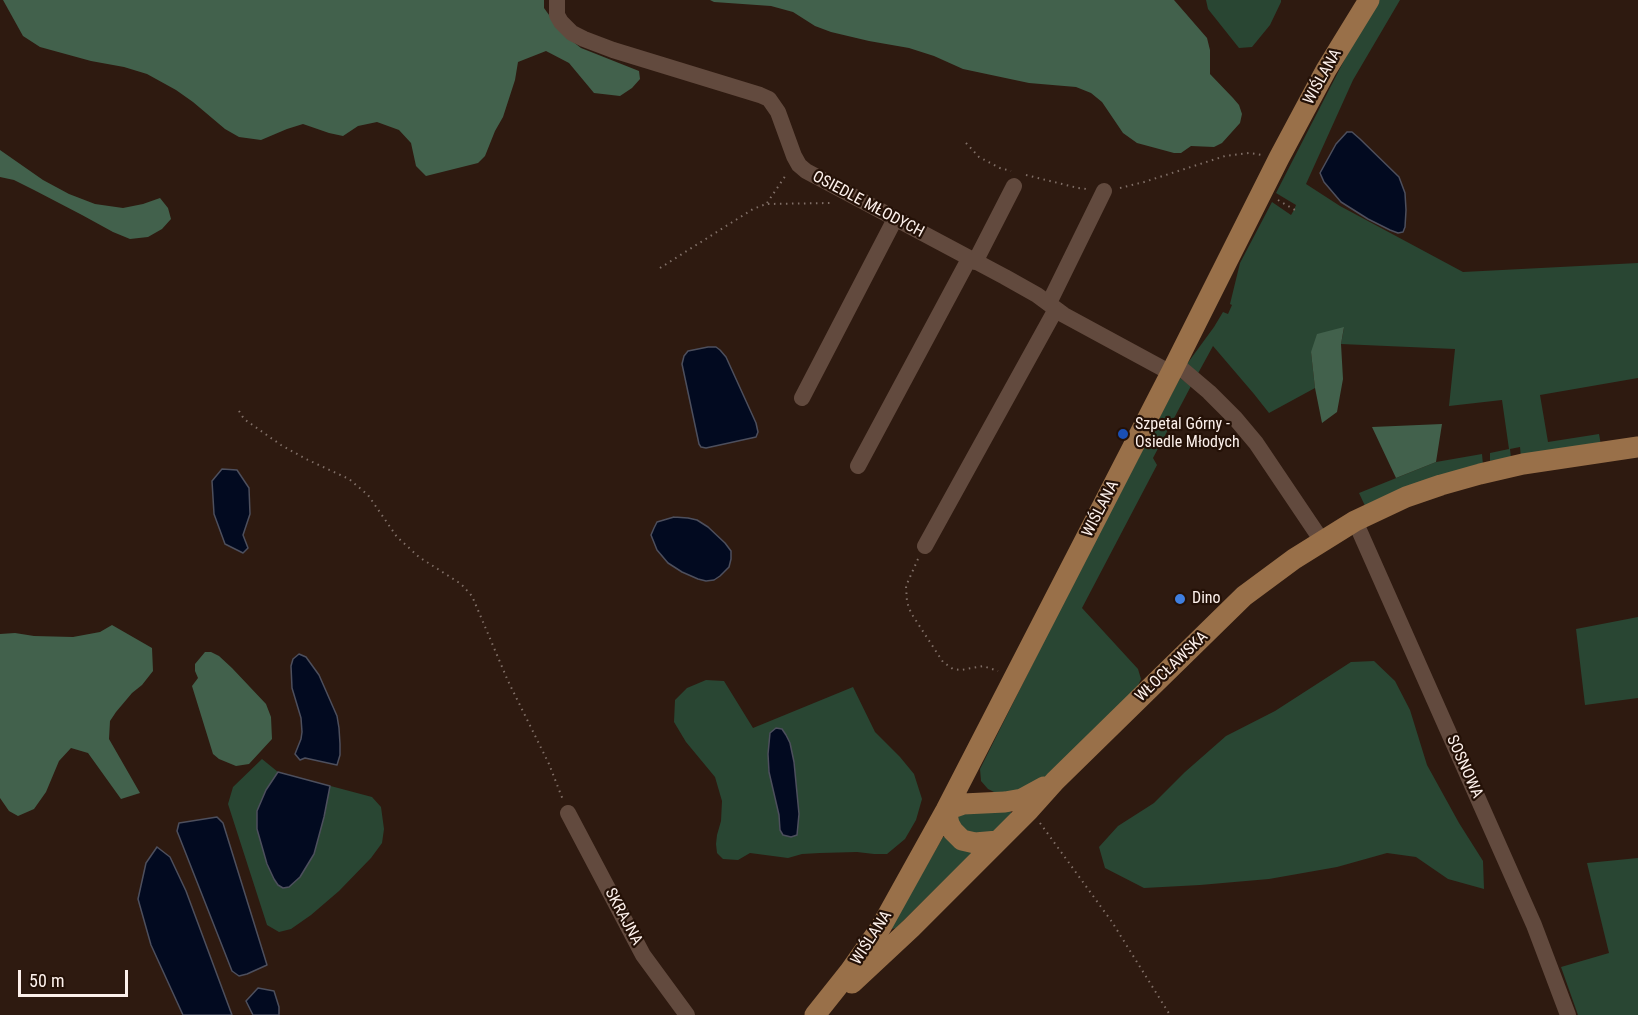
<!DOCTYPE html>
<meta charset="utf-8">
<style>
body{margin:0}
#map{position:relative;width:1638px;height:1015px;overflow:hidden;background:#2e1a10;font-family:"Roboto Condensed",sans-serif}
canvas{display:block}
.scale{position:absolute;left:18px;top:970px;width:110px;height:27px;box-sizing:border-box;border:3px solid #fdf1ec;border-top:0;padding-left:8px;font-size:18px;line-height:21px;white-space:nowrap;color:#fdf1ec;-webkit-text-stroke:4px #241107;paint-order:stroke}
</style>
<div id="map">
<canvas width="1638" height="1015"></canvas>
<div class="scale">50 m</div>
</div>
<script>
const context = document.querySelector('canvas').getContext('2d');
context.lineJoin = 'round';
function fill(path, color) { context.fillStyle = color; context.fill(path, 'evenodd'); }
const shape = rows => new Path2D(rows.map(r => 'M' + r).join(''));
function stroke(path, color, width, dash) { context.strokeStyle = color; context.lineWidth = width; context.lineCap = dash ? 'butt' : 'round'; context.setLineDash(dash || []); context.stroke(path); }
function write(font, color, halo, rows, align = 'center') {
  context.font = font + ' "Roboto Condensed",sans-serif'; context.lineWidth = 4.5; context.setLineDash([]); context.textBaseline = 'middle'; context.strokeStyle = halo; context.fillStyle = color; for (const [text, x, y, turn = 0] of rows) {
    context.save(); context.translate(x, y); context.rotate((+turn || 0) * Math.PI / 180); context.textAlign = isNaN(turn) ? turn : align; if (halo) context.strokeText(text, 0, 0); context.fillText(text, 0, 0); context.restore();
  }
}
const green = shape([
 [1206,0,1281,0,1281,2,1270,25,1252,47,1239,48,1208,9],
 [1379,0,1400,0,1353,80,1306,184,1340,206,1463,272,1638,263,1638,378,1540,395,1548,442,1599,434,1601,445,1521,458,1520,447,1510,449,1511,458,1490,461,1490,453,1509,449,1502,400,1449,406,1455,349,1341,344,1344,328,1311,352,1315,388,1269,413,1254,394,1213,346,1196,377,1184,368,1214,327,1223,312,1228,314,1232,305,1230,304,1240,263,1272,202,1291,215,1294,210,1296,205,1276,193,1351,47],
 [1180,378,1191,386,1153,458,1157,465,1082,608,1138,669,1141,679,1136,690,1052,773,1028,790,996,793,988,789,981,781,980,769,1062,605],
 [1482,454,1483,465,1366,508,1359,493,1436,462],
 [1638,617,1638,698,1585,705,1576,629],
 [1374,661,1395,681,1410,710,1427,765,1459,823,1483,861,1484,889,1448,879,1416,857,1387,853,1337,867,1269,879,1200,885,1144,888,1105,868,1099,847,1118,826,1154,803,1185,772,1226,736,1275,711,1351,662],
 [706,680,724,681,753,728,853,687,875,732,900,757,914,774,922,799,916,820,905,839,887,854,874,854,857,852,820,853,802,854,788,858,750,853,738,860,723,859,717,853,716,844,717,835,721,821,722,801,715,777,686,742,674,722,675,700,687,688],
 [262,759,278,772,372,797,381,807,384,829,382,843,371,858,339,891,311,915,291,929,279,932,267,925,228,804,233,787],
 [1009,810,1011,812,1011,815,993,832,966,835,956,818,963,813],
 [946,836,971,851,972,853,896,928,892,929,891,927,943,837],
 [1638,858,1638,1015,1578,1015,1561,967,1609,953,1587,863]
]);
const forest = shape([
 [3,0,544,0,544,8,562,33,581,48,639,71,640,79,632,88,620,96,594,93,569,63,546,51,518,62,515,80,503,117,495,131,485,156,478,163,426,176,416,166,411,143,399,130,377,122,358,126,343,136,329,133,303,124,287,129,261,140,239,137,225,129,193,102,176,90,147,74,124,67,91,61,40,47,23,36],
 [710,0,1174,0,1207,38,1210,50,1210,74,1233,98,1239,105,1242,114,1240,123,1222,143,1214,147,1191,146,1181,153,1174,153,1137,143,1123,133,1102,102,1091,93,1076,87,1029,83,963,69,934,56,909,48,869,41,831,32,815,26,793,12,771,6,714,2],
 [0,150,43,180,69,194,95,204,123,208,143,204,160,198,168,208,171,219,162,229,148,237,130,239,113,232,82,215,34,190,14,180,0,177],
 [1344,327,1341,344,1343,379,1337,412,1322,423,1315,388,1311,352,1317,334],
 [1442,424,1436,462,1396,478,1372,427],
 [112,625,152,648,153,671,142,685,132,693,116,712,110,721,109,739,140,793,121,799,88,753,71,748,59,761,46,792,34,809,18,816,9,811,0,798,0,634,15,633,34,636,73,637,100,632],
 [205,652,211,652,219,656,232,668,266,704,271,717,272,739,249,764,236,766,219,759,213,754,192,686,198,678,195,671,195,664]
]);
const water = shape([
 [1347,132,1352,132,1360,139,1399,177,1405,193,1406,210,1405,227,1403,232,1398,233,1390,230,1368,219,1341,202,1324,182,1320,173,1336,144,1347,132],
 [708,347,716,347,720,350,726,357,756,423,758,432,756,437,706,448,701,447,699,444,682,364,684,356,688,351,708,347],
 [222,469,237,470,249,488,250,514,243,535,248,548,243,553,225,544,214,514,212,481,222,469],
 [674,517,688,518,697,520,708,527,725,543,731,551,731,559,729,567,720,576,714,580,706,581,698,579,682,572,668,563,657,550,651,535,654,528,657,522,674,517],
 [299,654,306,657,319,675,337,716,339,728,340,744,340,755,337,765,305,758,300,760,295,754,301,739,302,732,301,718,292,688,291,666,293,659,299,654],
 [776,728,782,729,786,735,790,743,794,762,799,814,797,835,791,837,783,835,780,830,779,815,769,772,768,754,770,733,776,728],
 [278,772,330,786,324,817,314,854,300,877,289,887,283,888,278,885,274,879,267,864,257,829,257,811,266,790,278,772],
 [217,817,223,823,267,965,247,974,239,976,232,971,177,831,179,823,217,817],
 [157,847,170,857,186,891,232,1015,183,1015,151,945,138,899,146,863,157,847],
 [258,988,274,991,279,1007,279,1015,253,1015,246,1001,258,988]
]);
const path = shape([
 [966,143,979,157,1000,168,1011,171],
 [1026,175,1078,188,1087,189],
 [1120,188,1144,182,1225,156,1249,153,1262,155],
 [1278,200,1295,210],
 [767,203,786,175],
 [660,268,753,209,766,204,831,203],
 [239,411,244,419,281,445,306,459,349,479,368,495,397,537,419,557,461,584,472,596,508,681,549,764,563,800],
 [918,559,906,586,907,602,911,613,943,662,953,669,961,670,983,666,998,671],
 [1040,823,1112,922,1170,1015]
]);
const minor = shape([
 [557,0,557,15,561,22,572,33,584,39,613,50,760,95,769,99,778,112,794,156,799,165,806,171,1005,277,1037,295,1064,315,1171,373],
 [975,262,1014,186],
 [1049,303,1104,191],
 [1176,364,1209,392,1235,418,1256,443,1322,541],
 [802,398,895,219],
 [858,466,969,259],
 [1355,521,1534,925,1568,1015],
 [925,546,1056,309],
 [568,813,643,955,687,1015]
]);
const major = shape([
 [946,810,963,804,1005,802,1022,799,1044,787],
 [946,810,949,824,953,831,962,840,975,843,998,841],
 [852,983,911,928,1029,810,1055,781,1244,596,1294,559,1355,521,1406,497,1441,485,1480,474,1523,464,1638,447],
 [815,1015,850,971,881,927,946,810,1171,373,1279,158,1326,70,1369,0]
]);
const markers = [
 [1123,434,6,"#1a4fb4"],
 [1180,599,6,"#3f7fe0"]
];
const streetNames = [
 ["WIŚLANA",1323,77,-61],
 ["OSIEDLE MŁODYCH",868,205,28],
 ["WIŚLANA",1101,509,-63],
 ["WŁOCŁAWSKA",1172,667,-44],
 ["SOSNOWA",1464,767,66],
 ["SKRAJNA",623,917,62],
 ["WIŚLANA",872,938,-57]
];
const poiNames = [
 ["Szpetal Górny -",1135,425],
 ["Osiedle Młodych",1135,443],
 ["Dino",1192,599]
];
fill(green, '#294633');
fill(forest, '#42614c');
fill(water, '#020a20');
stroke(water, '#4d4f5d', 1.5);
stroke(path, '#806f67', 2, [1.5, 4.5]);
stroke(minor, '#624a3e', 16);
stroke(major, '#997049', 21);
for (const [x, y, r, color] of markers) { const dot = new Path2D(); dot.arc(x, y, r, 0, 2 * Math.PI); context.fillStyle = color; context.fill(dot); stroke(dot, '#241107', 2); }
write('16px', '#fdf1ec', '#241107', streetNames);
write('16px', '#fdf1ec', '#241107', poiNames, 'left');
</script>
